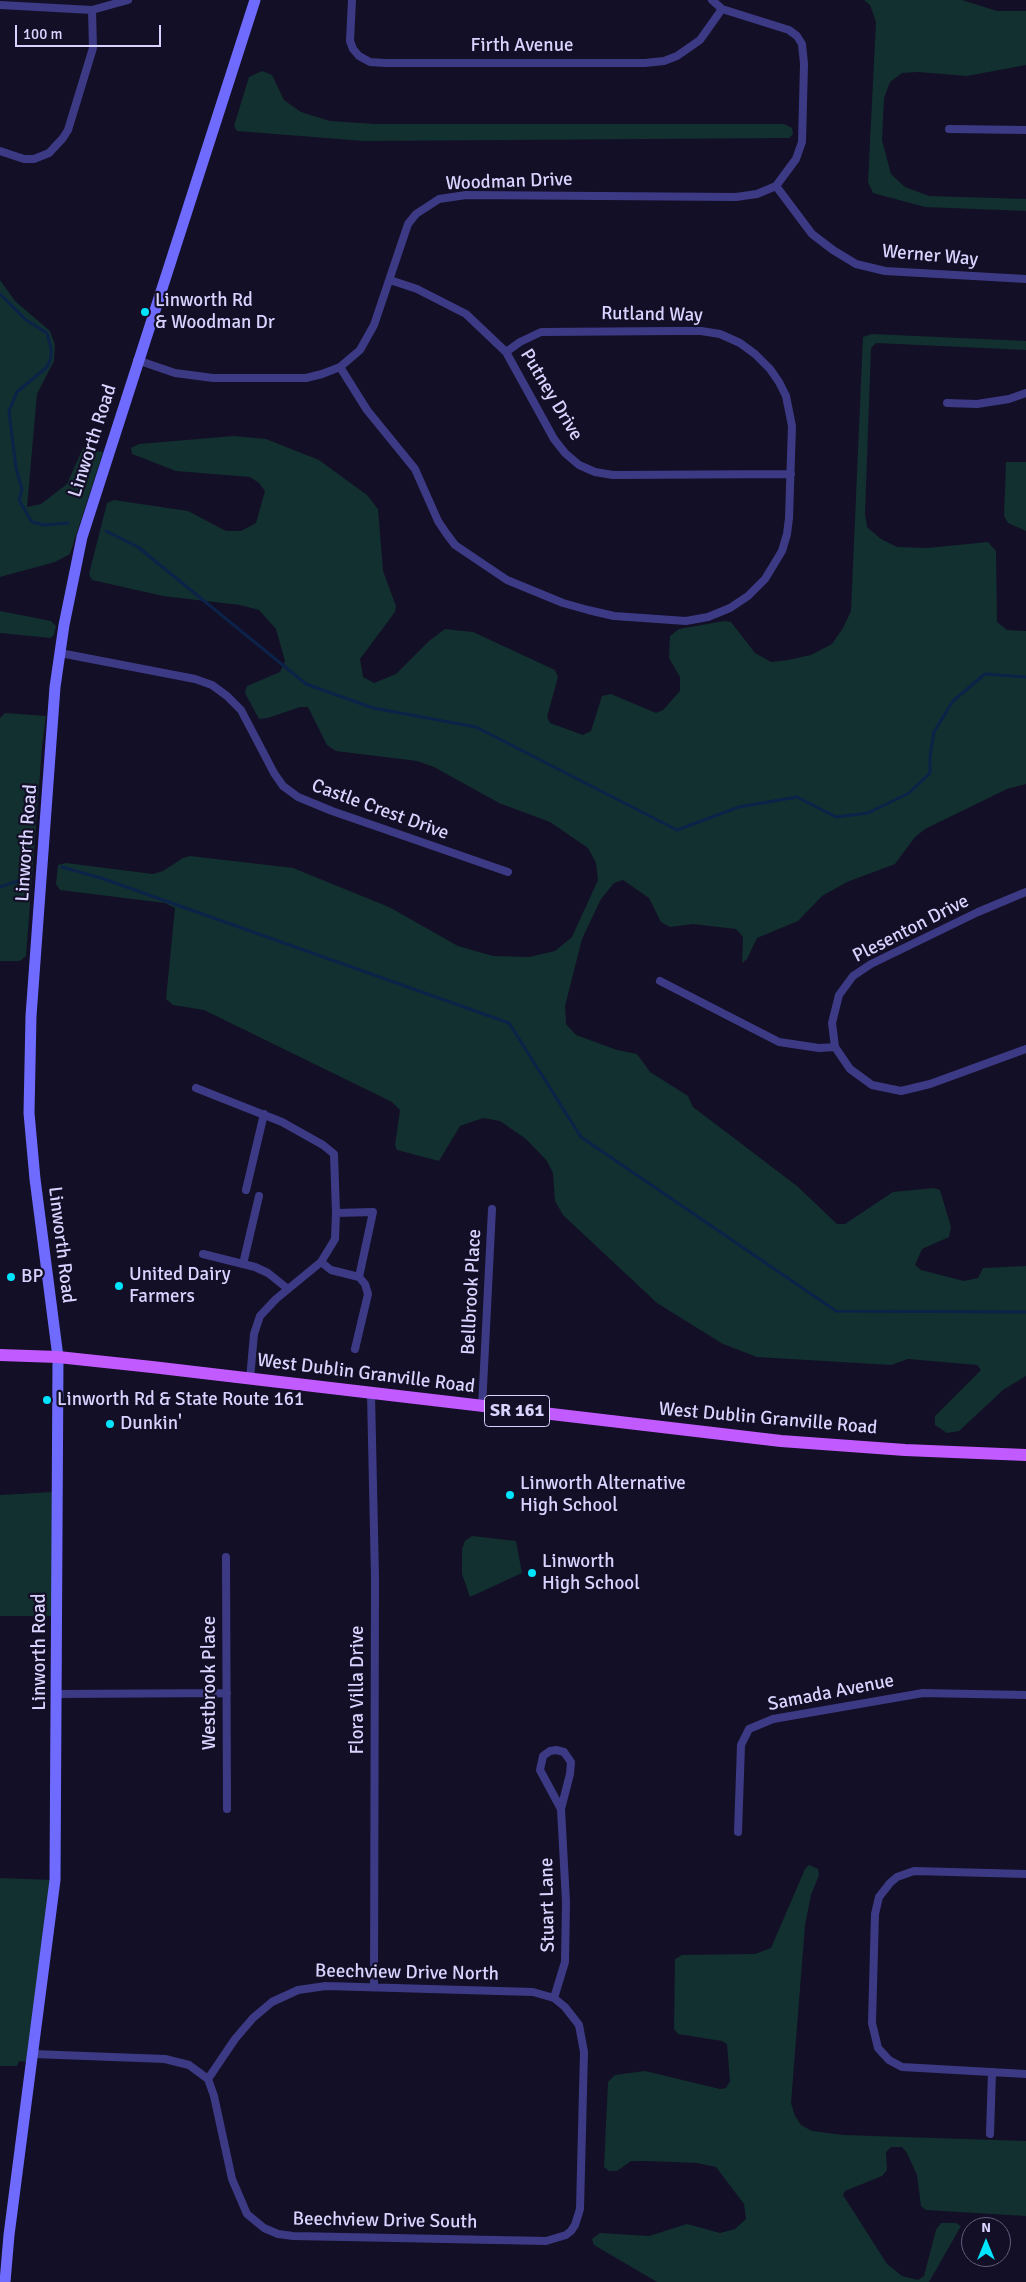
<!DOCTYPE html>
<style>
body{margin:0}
#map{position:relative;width:1026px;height:2282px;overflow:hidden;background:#130f26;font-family:Signika,sans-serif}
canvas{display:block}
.north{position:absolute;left:961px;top:2217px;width:50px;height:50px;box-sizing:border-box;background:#130f26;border:1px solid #625e7d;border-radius:50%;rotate:0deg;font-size:14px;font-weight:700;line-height:20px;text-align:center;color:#d9d4ff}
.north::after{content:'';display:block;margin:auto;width:18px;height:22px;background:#00e5ff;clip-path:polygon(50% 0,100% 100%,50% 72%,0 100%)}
.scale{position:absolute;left:15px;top:25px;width:146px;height:22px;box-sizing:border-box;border:2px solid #d9d4ff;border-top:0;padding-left:6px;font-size:15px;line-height:18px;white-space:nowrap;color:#d9d4ff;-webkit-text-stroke:4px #130f26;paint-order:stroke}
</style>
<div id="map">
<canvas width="1026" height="2282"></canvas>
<div class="north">N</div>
<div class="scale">100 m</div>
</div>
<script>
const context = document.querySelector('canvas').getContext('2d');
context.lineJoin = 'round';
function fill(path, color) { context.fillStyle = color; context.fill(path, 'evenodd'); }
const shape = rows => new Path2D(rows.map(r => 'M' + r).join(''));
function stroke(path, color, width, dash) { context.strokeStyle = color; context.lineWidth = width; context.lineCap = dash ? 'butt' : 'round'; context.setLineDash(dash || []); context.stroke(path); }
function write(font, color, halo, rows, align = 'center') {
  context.font = font + ' Signika,sans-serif'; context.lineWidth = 4.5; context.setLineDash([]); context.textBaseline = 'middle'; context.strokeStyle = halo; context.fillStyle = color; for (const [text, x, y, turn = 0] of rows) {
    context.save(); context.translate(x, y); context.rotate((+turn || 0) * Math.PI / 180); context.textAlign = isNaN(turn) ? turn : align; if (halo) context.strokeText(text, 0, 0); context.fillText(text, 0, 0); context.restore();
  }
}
const green = shape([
 [864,0,962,0,997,11,1026,11,1026,65,967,76,918,72,902,73,890,82,884,98,882,140,891,174,905,187,929,196,1026,199,1026,211,925,207,873,193,868,182,876,22,870,5],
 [262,71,272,75,284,100,301,112,330,121,375,124,784,124,792,128,793,134,789,138,364,141,237,131,234,126,249,77],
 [0,280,15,301,50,331,55,345,54,361,37,394,27,507,41,504,67,484,83,448,103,452,70,554,55,562,0,577],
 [872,334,1026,341,1026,350,876,343,871,348,865,514,867,527,881,539,897,547,927,548,988,542,996,551,997,622,1007,630,1026,631,1026,784,1007,789,925,829,915,837,895,864,847,882,822,896,798,921,757,938,747,959,742,963,743,937,736,929,693,924,670,927,661,922,649,898,623,880,614,883,601,899,582,939,565,1006,566,1024,576,1035,617,1050,637,1054,650,1072,688,1096,693,1107,797,1186,837,1224,845,1224,893,1192,934,1188,940,1190,951,1227,949,1237,922,1249,915,1265,921,1270,964,1281,978,1278,983,1268,1026,1266,1026,1376,1003,1390,959,1431,947,1433,935,1425,935,1416,981,1370,977,1365,908,1359,891,1365,757,1357,723,1344,657,1303,563,1215,555,1201,553,1173,547,1161,526,1139,500,1121,483,1118,460,1126,439,1161,397,1150,395,1145,400,1110,392,1102,204,1010,173,1005,166,999,175,908,165,903,60,890,56,884,58,865,66,863,153,874,163,871,183,858,190,856,293,868,389,907,458,946,493,956,529,957,555,951,572,937,598,880,596,863,588,848,550,822,499,803,434,767,417,761,336,751,327,745,308,707,300,707,268,718,259,719,245,693,247,686,280,672,285,661,276,629,259,610,240,605,163,596,92,580,89,574,107,503,114,500,188,511,226,531,241,531,256,523,265,491,259,483,250,477,176,471,132,454,131,448,139,444,234,436,266,439,319,460,367,495,378,509,383,571,396,606,395,612,360,659,363,677,374,683,396,674,429,641,445,629,473,632,555,670,558,677,547,717,550,723,583,735,591,731,602,696,611,694,656,713,663,710,680,691,680,677,669,658,670,636,679,629,724,621,731,622,755,653,771,662,788,660,811,655,832,644,843,628,851,611,863,337],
 [1006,462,1026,462,1026,531,1008,523,1004,516],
 [0,611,51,621,56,626,54,635,51,638,0,633],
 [5,713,46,716,42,747,26,956,20,961,0,961,0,718],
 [53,1492,52,1616,0,1616,0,1495],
 [472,1536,516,1541,522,1573,470,1597,462,1574,462,1549,465,1541],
 [809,1865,818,1869,819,1875,811,1895,805,1925,791,2103,795,2116,801,2125,812,2131,843,2135,1026,2141,1026,2216,926,2210,921,2206,917,2175,907,2153,902,2147,891,2147,886,2152,887,2170,882,2176,845,2191,843,2195,887,2264,902,2276,918,2280,924,2276,936,2230,941,2223,956,2223,961,2226,929,2282,657,2282,594,2245,592,2239,600,2233,649,2236,687,2224,720,2233,735,2229,746,2219,744,2204,716,2167,697,2163,647,2161,631,2161,617,2171,609,2171,604,2167,608,2082,615,2075,645,2071,720,2089,726,2088,730,2081,727,2044,722,2041,678,2034,674,2029,675,1959,682,1955,755,1954,771,1948,805,1869],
 [0,1878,53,1880,28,2062,19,2061,17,2066,0,2066]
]);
const stream = shape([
 [0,294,26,320,47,333,51,348,51,358,47,367,17,392,9,411,16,468,22,489,19,500,32,522,44,525,68,523],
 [106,531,138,547,306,684,373,708,476,727,677,830,739,807,797,797,836,817,868,813,909,793,930,773,930,756,934,732,953,701,985,674,1026,677],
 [62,867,104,879,509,1023,581,1137,836,1311,1026,1312],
 [0,887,27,878]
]);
const minor = shape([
 [352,0,350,41,353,49,359,56,370,62,385,63,645,63,664,61,677,56,700,40,722,9],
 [0,5,92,10,128,0],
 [949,129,1026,130],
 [0,151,24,159,34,159,49,153,63,138,68,130,93,48,92,10],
 [776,186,812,234,833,250,856,264,885,271,1026,279],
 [390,280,417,289,466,314,506,352,554,439,565,453,579,465,595,472,613,475,791,474],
 [137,360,175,373,213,378,306,378,322,374,340,367,360,350,374,325,408,224,416,214,439,199,466,195,736,197,757,194,776,186,796,159,802,142,804,64,802,44,797,36,789,30,722,9,712,0],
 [340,367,367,410,415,469,438,521,446,533,455,545,507,580,563,603,588,610,614,616,686,621,708,617,730,608,748,596,765,579,782,551,787,534,789,518,792,426,786,396,779,382,770,369,755,354,740,343,720,334,701,331,674,331,541,332,520,342,506,352],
 [947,403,977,404,1009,399,1026,393],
 [60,653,195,679,212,685,227,696,241,710,274,773,283,786,298,797,332,811,508,872],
 [1026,892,978,912,871,964,853,976,839,995,832,1023,835,1047,850,1069,872,1085,901,1091,930,1084,1026,1049],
 [660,981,779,1042,819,1048,835,1047],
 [196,1088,282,1122,323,1145,334,1154,336,1213,335,1239,321,1262,276,1299,260,1316,254,1334,250,1379],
 [246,1190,264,1114],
 [336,1213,373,1212,359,1277],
 [203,1254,255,1267,268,1273,288,1289],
 [321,1262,331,1270,359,1277,365,1284,368,1294,355,1349],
 [243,1264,259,1196],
 [371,1394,375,1577,374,1987],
 [482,1407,492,1209],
 [226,1557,227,1809],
 [57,1694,227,1693],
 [738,1832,741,1745,749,1729,773,1719,923,1693,1026,1695],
 [1026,1874,914,1871,897,1877,890,1883,879,1897,875,1914,872,2023,878,2048,889,2060,902,2067,1026,2074],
 [326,1986,533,1992,554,1998,565,2007,579,2025,584,2052,580,2209,575,2225,571,2231,566,2235,546,2241,293,2236,278,2234,264,2228,247,2214,232,2179,214,2096,208,2079,235,2039,253,2018,272,2002,298,1990,326,1986],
 [554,1998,565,1962,566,1902,561,1809,570,1774,571,1762,564,1752,556,1750,550,1751,543,1756,540,1770,561,1809],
 [33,2054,165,2059,189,2065,208,2079],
 [990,2134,992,2072]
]);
const secondary = shape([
 [5,2282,9,2235,55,1880,58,1357,35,1179,29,1113,31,1016,55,687,64,625,82,537,255,0]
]);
const primary = shape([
 [0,1355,58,1357,152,1367,781,1441,905,1450,1026,1455]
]);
const markers = [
 [145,312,5,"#00e5ff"],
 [11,1277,5,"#00e5ff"],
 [119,1286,5,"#00e5ff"],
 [47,1400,5,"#00e5ff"],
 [110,1424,5,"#00e5ff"],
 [510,1495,5,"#00e5ff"],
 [532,1573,5,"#00e5ff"]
];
const shields = [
 [517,1411,65]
];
const shieldNames = [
 ["SR 161",517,1411]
];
const streetNames = [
 ["Firth Avenue",522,46],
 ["Woodman Drive",509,182,-2],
 ["Werner Way",930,256,5],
 ["Rutland Way",652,315,1],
 ["Putney Drive",551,395,59],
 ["Linworth Road",93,441,-72],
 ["Castle Crest Drive",380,810,20],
 ["Linworth Road",27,843,-86],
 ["Plesenton Drive",911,929,-27],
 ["Linworth Road",61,1245,83],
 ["Bellbrook Place",472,1292,-87],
 ["West Dublin Granville Road",366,1374,7],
 ["West Dublin Granville Road",768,1419,5],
 ["Linworth Road",40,1652,-90],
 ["Westbrook Place",210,1683,-90],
 ["Flora Villa Drive",358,1690,-90],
 ["Samada Avenue",831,1693,-11],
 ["Stuart Lane",548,1905,-91],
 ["Beechview Drive North",407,1973,1],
 ["Beechview Drive South",385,2221,1]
];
const poiNames = [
 ["Linworth Rd",155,301],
 ["& Woodman Dr",155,323],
 ["United Dairy",129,1275],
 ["Farmers",129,1297],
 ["BP",21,1277],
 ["Linworth Rd & State Route 161",57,1400],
 ["Dunkin'",120,1424],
 ["Linworth Alternative",520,1484],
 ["High School",520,1506],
 ["Linworth",542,1562],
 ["High School",542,1584]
];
fill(green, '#12302f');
stroke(stream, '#0c2248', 3);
stroke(minor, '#3d3a85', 8);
stroke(secondary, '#6f6bff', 11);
stroke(primary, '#c25bff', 12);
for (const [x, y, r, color] of markers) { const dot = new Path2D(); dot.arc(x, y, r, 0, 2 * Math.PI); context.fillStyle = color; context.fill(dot); stroke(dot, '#130f26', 2); }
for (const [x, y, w] of shields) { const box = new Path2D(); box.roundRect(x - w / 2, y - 15.5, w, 31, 4); context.fillStyle = '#130f26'; context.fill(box); stroke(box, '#d9d4ff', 1); }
write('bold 18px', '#d9d4ff', null, shieldNames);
write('19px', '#d9d4ff', '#130f26', streetNames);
write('19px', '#d9d4ff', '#130f26', poiNames, 'left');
</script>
